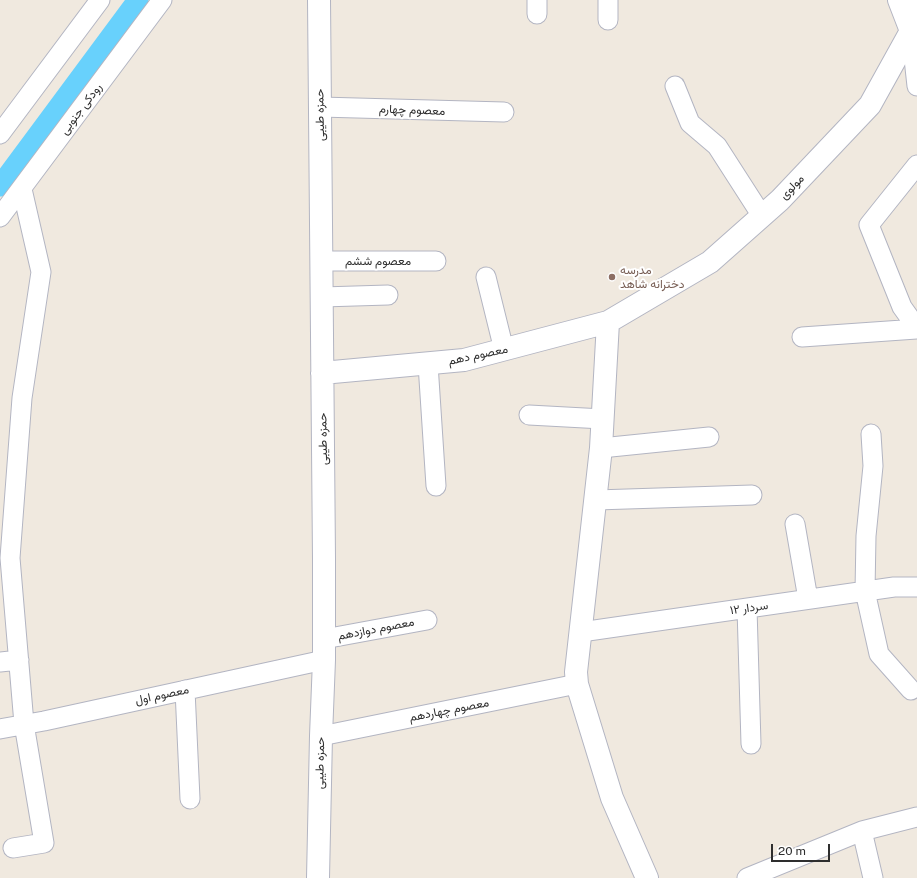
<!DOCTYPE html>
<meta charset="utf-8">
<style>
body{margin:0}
#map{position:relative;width:917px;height:878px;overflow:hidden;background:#f0e9df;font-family:"Public Sans",sans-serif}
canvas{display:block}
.scale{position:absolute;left:771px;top:844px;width:59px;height:18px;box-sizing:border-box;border:2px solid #2e2e2e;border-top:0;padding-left:5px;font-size:12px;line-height:14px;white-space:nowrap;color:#2e2e2e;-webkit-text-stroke:3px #fff;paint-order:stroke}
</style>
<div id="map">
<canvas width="917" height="878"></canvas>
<div class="scale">20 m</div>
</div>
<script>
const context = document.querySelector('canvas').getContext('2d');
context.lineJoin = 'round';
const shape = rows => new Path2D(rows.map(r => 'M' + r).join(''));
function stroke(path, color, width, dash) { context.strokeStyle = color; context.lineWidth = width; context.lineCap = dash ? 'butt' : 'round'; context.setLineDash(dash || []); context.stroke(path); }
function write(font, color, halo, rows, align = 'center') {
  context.font = font + ' "Public Sans",Vazirmatn,sans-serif'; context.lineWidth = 4; context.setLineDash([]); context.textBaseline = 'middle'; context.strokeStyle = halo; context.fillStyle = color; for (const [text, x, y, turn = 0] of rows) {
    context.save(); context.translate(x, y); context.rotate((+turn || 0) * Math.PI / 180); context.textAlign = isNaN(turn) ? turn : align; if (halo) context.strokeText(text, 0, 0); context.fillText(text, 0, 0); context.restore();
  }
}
const canal = shape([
 [0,186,138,0]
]);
const street = shape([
 [608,0,608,20],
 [904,12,917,8],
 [537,14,537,0],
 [911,31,917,86],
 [675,86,690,123,717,146,762,216],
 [320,107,504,112],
 [0,134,100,0],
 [917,165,869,225,902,307,917,328],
 [0,217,162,0],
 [321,261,436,261],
 [486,277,504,350],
 [322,297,388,295],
 [802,337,917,329],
 [428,364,436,486],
 [529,415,603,419],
 [871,434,873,466,866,536,865,591,879,654,911,690],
 [601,448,709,437],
 [596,500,752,495],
 [795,524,808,599],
 [747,608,751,744],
 [581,632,894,587,917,587],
 [324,639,427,620],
 [0,662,19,660],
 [185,690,190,799],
 [0,729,44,721,324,660],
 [321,736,577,684],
 [862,831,873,878],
 [13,848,44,843,24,724,10,558,22,398,41,272,22,189],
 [747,878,862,831,917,817]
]);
const secondary = shape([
 [608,322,601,448,576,672,577,684,612,798,647,878],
 [322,373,464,360,608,322,710,262,780,200,870,105,911,31,899,0],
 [318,878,321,736,324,660,324,559,319,0]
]);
const markers = [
 [612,277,4,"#8d6e63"]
];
const streetNames = [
 ["رودکی جنوبی",81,109,-53],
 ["معصوم چهارم",412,110,2],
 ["حمزه طیبی",320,115,-91],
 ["مولوی",792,187,-46],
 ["معصوم ششم",378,261],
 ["معصوم دهم",478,355,-12],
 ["حمزه طیبی",323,439,-91],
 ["سردار ۱۲",749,608,-8],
 ["معصوم دوازدهم",376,629,-11],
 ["معصوم اول",162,695,-12],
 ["معصوم چهاردهم",449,710,-11],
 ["حمزه طیبی",320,763,-89]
];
const educationNames = [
 ["مدرسه",620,270],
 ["دخترانه شاهد",620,284]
];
stroke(canal, '#68d1fc', 21);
stroke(street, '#b3b5c2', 21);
stroke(secondary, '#b3b5c2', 24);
stroke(street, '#fff', 19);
stroke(secondary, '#fff', 22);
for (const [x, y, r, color] of markers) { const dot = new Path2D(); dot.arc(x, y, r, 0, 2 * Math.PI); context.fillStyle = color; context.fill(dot); stroke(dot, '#fff', 1.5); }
write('12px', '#2e2e2e', '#fff', streetNames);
write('12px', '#785e54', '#fff', educationNames, 'left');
</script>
